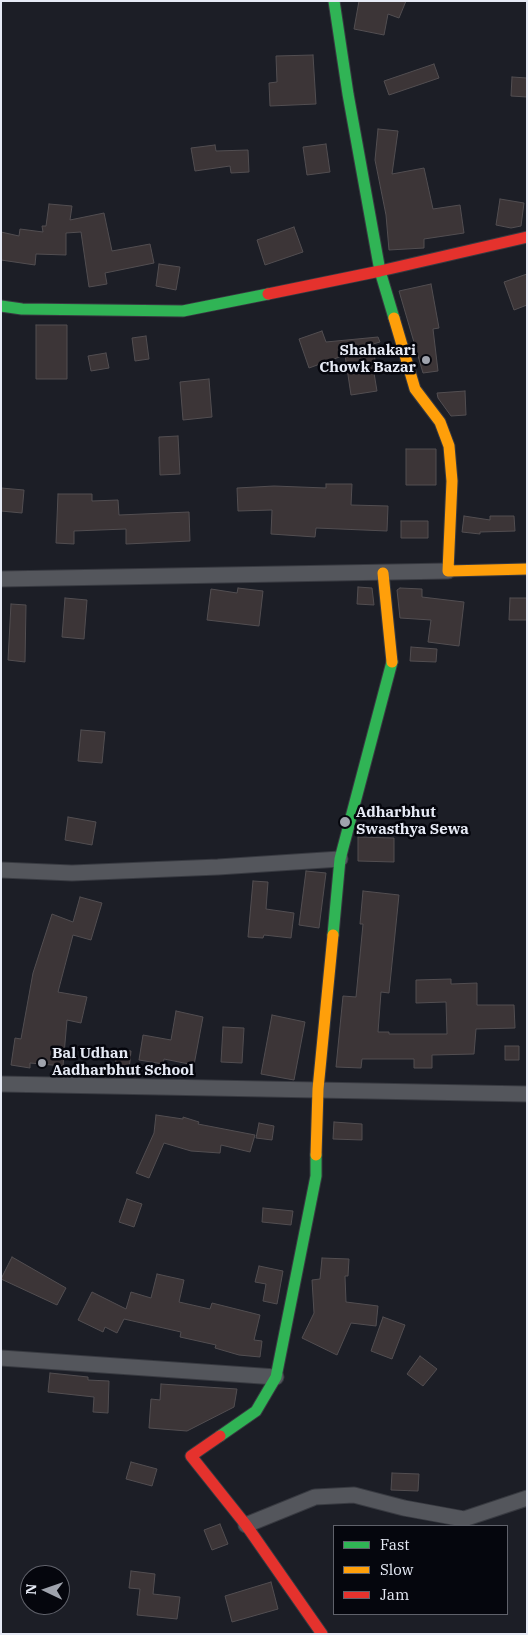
<!DOCTYPE html>
<style>
body{margin:0}
#map{position:relative;width:528px;height:1635px;overflow:hidden;background:#1c1e26;font-family:"IBM Plex Serif",serif}
canvas{display:block}
.frame{position:absolute;inset:0;border:2px solid #e6eaf5;pointer-events:none}
.legend{position:absolute;left:333px;top:1525px;width:175px;height:90px;box-sizing:border-box;background:#05060d;border:1px solid #5f616a;margin:0;padding:6px 9px;list-style:none;font-size:15px;color:#e6eaf5}
.legend li{display:flex;align-items:center;gap:10px;height:25px}
.legend b{width:25px;border:1px solid #5f616a}
.north{position:absolute;left:20px;top:1565px;width:50px;height:50px;box-sizing:border-box;background:#05060d;border:1px solid #5f616a;border-radius:50%;rotate:273deg;font-size:14px;font-weight:700;line-height:20px;text-align:center;color:#e6eaf5}
.north::after{content:'';display:block;margin:auto;width:18px;height:22px;background:#9fa3ad;clip-path:polygon(50% 0,100% 100%,50% 72%,0 100%)}
</style>
<div id="map">
<canvas width="528" height="1635"></canvas>
<div class="frame"></div>
<ul class="legend">
<li><b style="height:6px;background:#30b455"></b>Fast</li>
<li><b style="height:6px;background:#ff9f0a"></b>Slow</li>
<li><b style="height:6px;background:#e5322d"></b>Jam</li>
</ul>
<div class="north">N</div>
</div>
<script>
const context = document.querySelector('canvas').getContext('2d');
context.lineJoin = 'round';
function fill(path, color) { context.fillStyle = color; context.fill(path, 'evenodd'); }
const shape = rows => new Path2D(rows.map(r => 'M' + r).join(''));
function stroke(path, color, width, dash) { context.strokeStyle = color; context.lineWidth = width; context.lineCap = dash ? 'butt' : 'round'; context.setLineDash(dash || []); context.stroke(path); }
function write(font, color, halo, rows, align = 'center') {
  context.font = font + ' "IBM Plex Serif",serif'; context.lineWidth = 5; context.setLineDash([]); context.textBaseline = 'middle'; context.strokeStyle = halo; context.fillStyle = color; for (const [text, x, y, turn = 0] of rows) {
    context.save(); context.translate(x, y); context.rotate((+turn || 0) * Math.PI / 180); context.textAlign = isNaN(turn) ? turn : align; if (halo) context.strokeText(text, 0, 0); context.fillText(text, 0, 0); context.restore();
  }
}
const building = shape([
 [359,1,406,1,399,18,388,14,384,35,354,29,359,1],
 [313,55,316,104,270,106,269,83,277,82,276,56,313,55],
 [434,64,439,78,389,95,384,81,434,64],
 [512,77,527,78,527,97,511,96,512,77],
 [378,129,398,131,392,174,424,168,433,209,460,205,464,233,424,239,424,248,389,250,386,215,375,160,378,129],
 [326,144,330,172,307,175,303,147,326,144],
 [215,145,216,151,248,150,249,172,231,173,230,166,195,171,191,148,215,145],
 [500,199,524,203,521,226,511,228,496,225,500,199],
 [49,204,72,206,70,220,104,213,112,251,150,244,154,263,105,273,107,284,89,287,81,232,66,233,66,255,36,254,35,265,1,260,1,232,19,236,20,229,43,232,42,226,46,226,49,204],
 [294,227,303,252,265,265,257,240,294,227],
 [159,264,180,267,176,290,156,286,159,264],
 [527,274,527,305,514,310,504,282,527,274],
 [431,284,439,328,433,329,438,371,423,373,399,291,431,284],
 [36,325,67,325,67,379,36,379,36,325],
 [322,331,326,342,378,337,380,342,373,344,375,360,372,361,377,391,351,395,345,355,309,368,299,339,322,331],
 [146,336,149,359,135,361,132,338,146,336],
 [106,353,109,368,91,371,88,356,106,353],
 [209,379,212,417,183,420,180,382,209,379],
 [465,391,466,415,451,416,438,398,437,393,465,391],
 [178,436,180,474,160,475,159,437,178,436],
 [406,449,436,449,436,485,406,485,406,449],
 [326,484,352,484,351,505,388,506,387,531,316,528,315,537,271,534,272,510,238,511,237,488,274,486,326,488,326,484],
 [1,488,24,490,22,513,1,511,1,488],
 [58,494,92,494,92,501,118,500,119,515,189,512,190,541,126,544,126,529,74,531,74,544,56,543,58,494],
 [464,516,490,520,490,516,514,516,515,531,480,532,480,534,462,532,464,516],
 [401,521,428,521,428,538,401,538,401,521],
 [358,587,372,588,374,605,357,604,358,587],
 [238,588,263,591,259,626,207,620,211,589,237,593,238,588],
 [400,588,422,589,422,597,464,602,459,646,428,642,431,620,400,618,397,590,400,588],
 [65,598,87,600,84,639,62,637,65,598],
 [510,598,527,598,527,620,509,620,510,598],
 [11,604,26,605,25,662,8,660,11,604],
 [411,647,437,649,436,662,410,661,411,647],
 [81,730,105,732,102,763,78,761,81,730],
 [68,817,96,822,92,845,65,840,68,817],
 [358,837,394,838,394,862,358,861,358,837],
 [306,871,326,873,319,928,299,925,306,871],
 [253,881,268,882,266,909,294,913,291,938,264,935,263,938,248,937,253,881],
 [363,891,399,895,389,993,381,992,378,1032,389,1032,389,1034,447,1034,446,1002,416,1003,416,980,451,979,451,984,477,983,477,1005,514,1005,515,1028,476,1029,474,1054,432,1055,432,1068,414,1068,414,1059,362,1059,361,1068,336,1067,343,996,356,997,363,924,360,924,363,891],
 [80,897,102,903,91,940,73,935,58,992,87,997,81,1023,67,1020,63,1066,30,1063,30,1068,11,1065,15,1038,21,1039,33,973,52,914,73,922,80,897],
 [176,1011,203,1017,194,1065,164,1059,163,1064,139,1060,143,1035,171,1040,176,1011],
 [272,1015,305,1022,294,1080,261,1074,272,1015],
 [223,1027,244,1028,242,1063,221,1062,223,1027],
 [505,1046,519,1046,519,1060,505,1060,505,1046],
 [117,1049,131,1051,129,1070,115,1069,117,1049],
 [156,1115,183,1119,183,1117,199,1122,198,1124,255,1135,250,1152,221,1145,220,1153,191,1151,164,1143,149,1178,136,1173,154,1133,156,1115],
 [334,1122,362,1124,362,1140,333,1139,334,1122],
 [259,1123,274,1126,272,1140,256,1138,259,1123],
 [127,1199,142,1204,134,1227,119,1222,127,1199],
 [263,1208,293,1211,291,1225,262,1222,263,1208],
 [12,1257,66,1288,57,1305,1,1279,12,1257],
 [322,1258,349,1259,348,1276,345,1276,346,1302,378,1306,376,1326,351,1323,337,1355,302,1338,314,1313,312,1280,320,1279,322,1258],
 [259,1266,283,1271,277,1304,263,1301,266,1284,255,1282,259,1266],
 [157,1274,184,1280,179,1302,210,1309,212,1303,260,1315,254,1340,262,1341,260,1357,239,1355,215,1348,216,1345,180,1337,181,1332,124,1319,117,1333,105,1327,103,1332,78,1320,92,1292,126,1309,131,1292,151,1298,157,1274],
 [383,1317,405,1325,392,1359,371,1351,383,1317],
 [420,1356,437,1369,423,1386,407,1374,420,1356],
 [50,1373,88,1377,88,1380,109,1381,108,1413,93,1412,94,1397,48,1392,50,1373],
 [161,1384,237,1389,234,1407,187,1431,149,1428,151,1399,160,1400,161,1384],
 [131,1462,157,1469,152,1486,126,1479,131,1462],
 [392,1473,419,1474,418,1491,391,1490,392,1473],
 [220,1524,228,1544,212,1550,204,1530,220,1524],
 [131,1571,155,1574,153,1594,180,1597,177,1619,137,1615,140,1589,129,1588,131,1571],
 [271,1582,278,1609,232,1622,225,1596,271,1582]
]);
const street = shape([
 [1,579,448,571],
 [1,870,72,873,218,867,340,859],
 [1,1084,527,1094],
 [1,1358,276,1377],
 [246,1525,315,1497,354,1495,404,1508,464,1519,527,1498]
]);
const fast = shape([
 [334,1,348,94,380,271,394,318],
 [1,306,22,309,183,311,268,294],
 [333,935,340,859,392,662],
 [220,1436,256,1411,276,1377,316,1176,316,1155]
]);
const slow = shape([
 [394,318,415,389,440,422,449,446,452,481,448,571,527,569],
 [383,573,392,662],
 [316,1155,318,1089,333,935]
]);
const jam = shape([
 [268,294,380,271,527,237],
 [220,1436,191,1456,246,1525,322,1634]
]);
const markers = [
 [426,360,5,"#9fa3ad"],
 [345,822,6,"#9fa3ad"],
 [42,1063,5,"#9fa3ad"]
];
const poiNames = [
 ["Shahakari",416,351,"right"],
 ["Chowk Bazar",416,368,"right"],
 ["Adharbhut",356,813],
 ["Swasthya Sewa",356,830],
 ["Bal Udhan",52,1054],
 ["Aadharbhut School",52,1071]
];
fill(building, '#3c3537');
stroke(building, '#524e51', 1);
stroke(street, '#383a41', 17);
stroke(fast, '#383a41', 13);
stroke(slow, '#383a41', 13);
stroke(jam, '#383a41', 13);
stroke(street, '#54565c', 15);
stroke(fast, '#30b455', 11);
stroke(slow, '#ff9f0a', 11);
stroke(jam, '#e5322d', 11);
for (const [x, y, r, color] of markers) { const dot = new Path2D(); dot.arc(x, y, r, 0, 2 * Math.PI); context.fillStyle = color; context.fill(dot); stroke(dot, '#05060d', 2); }
write('bold 15px', '#e6eaf5', '#05060d', poiNames, 'left');
</script>
